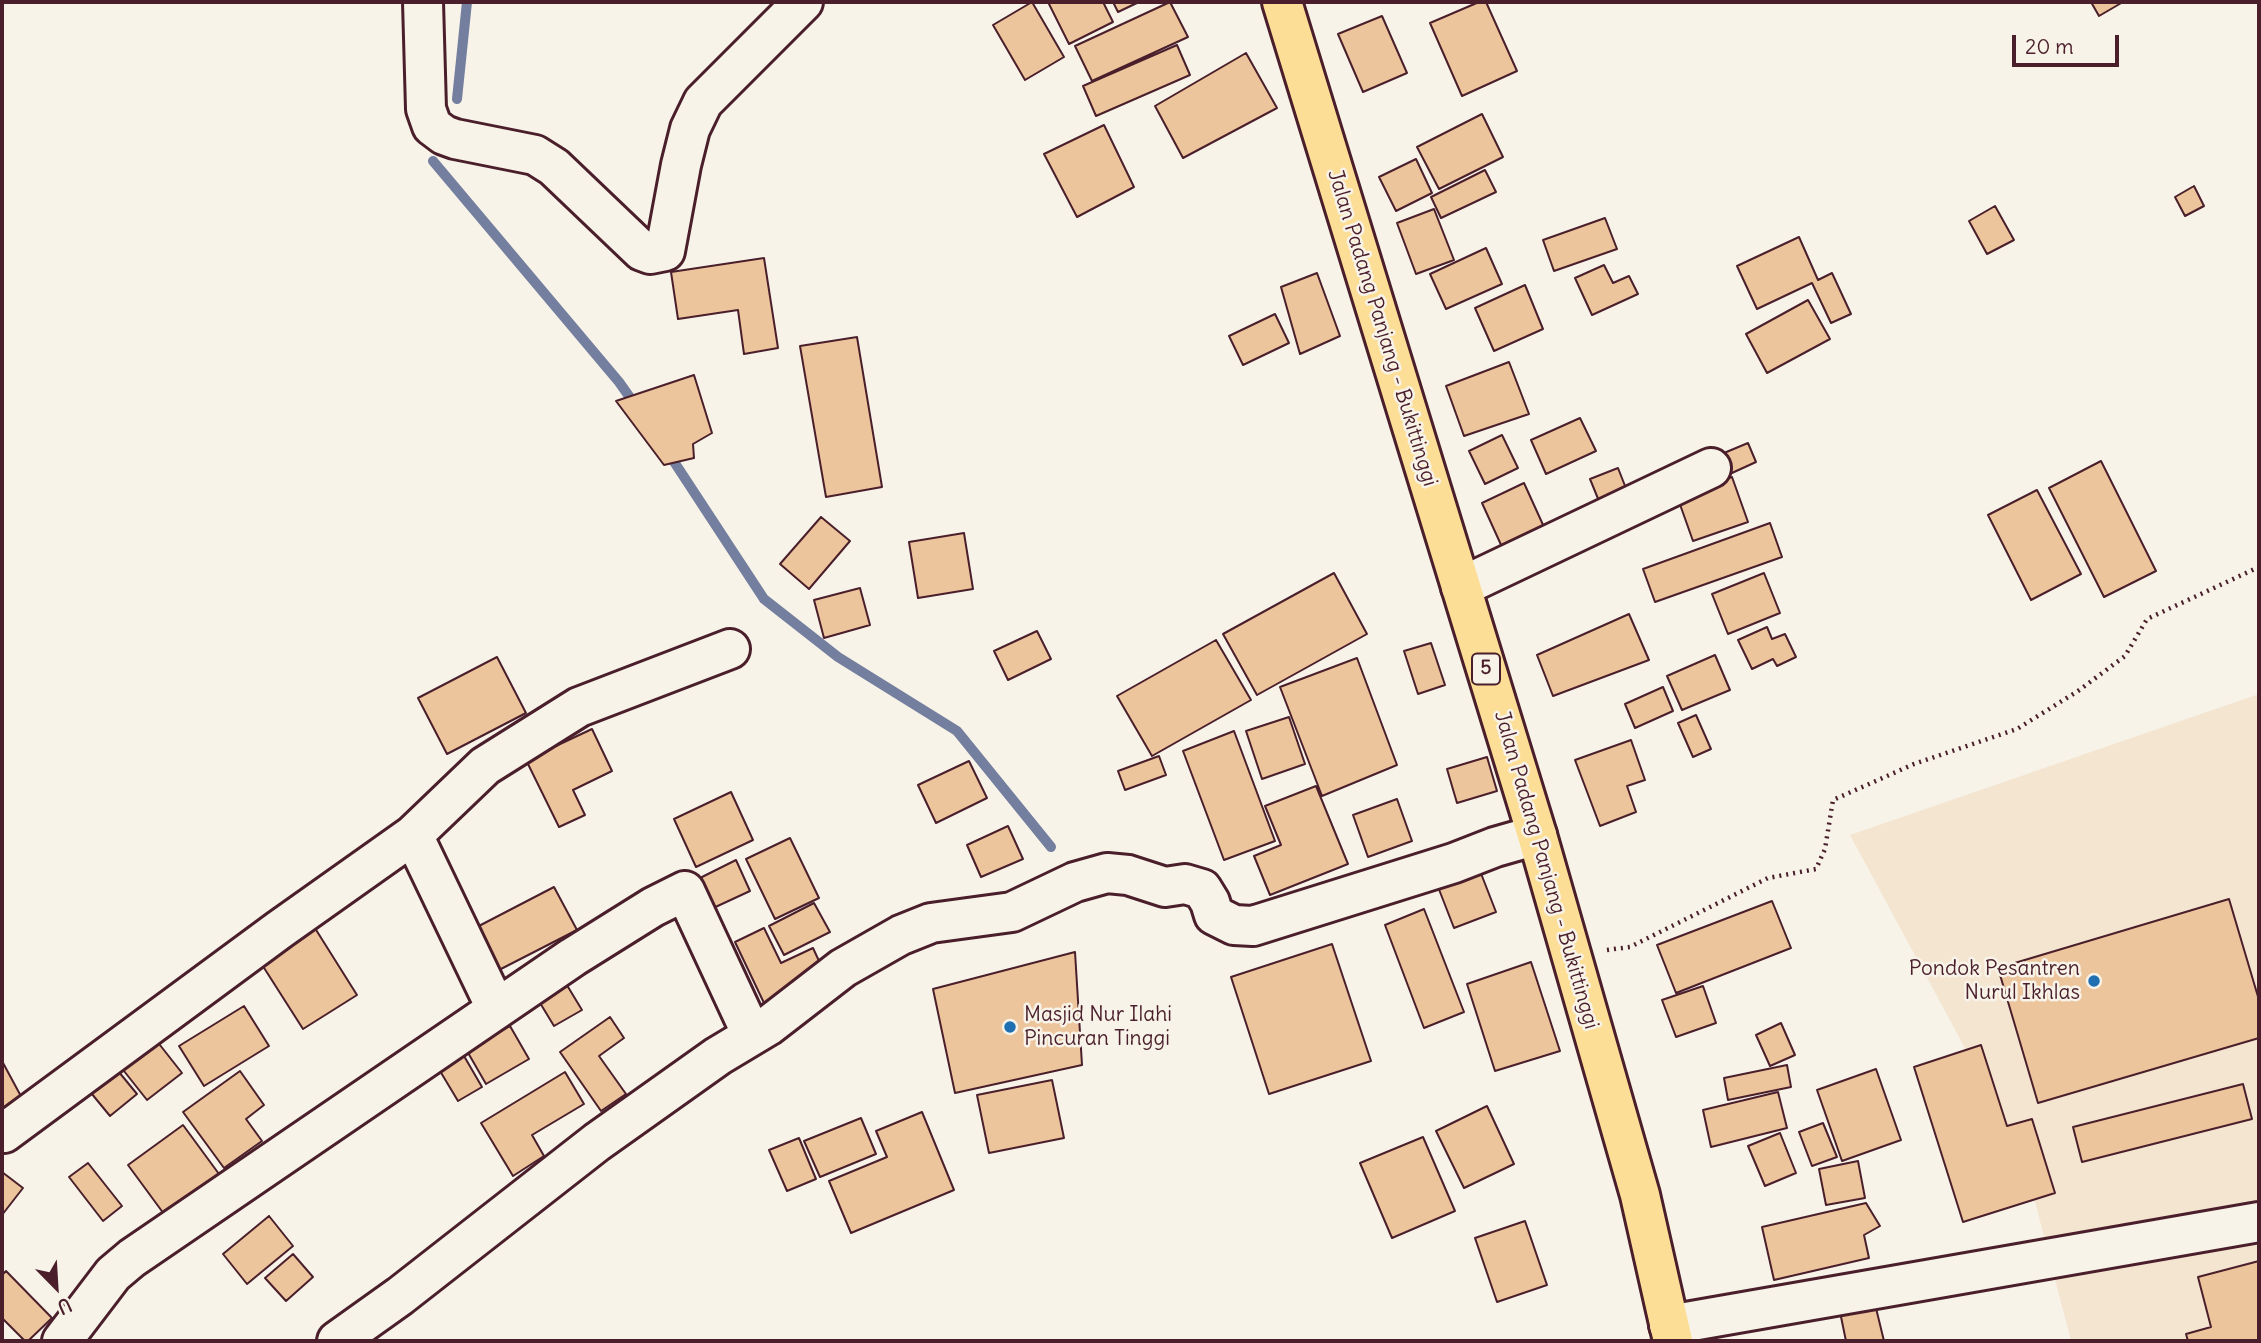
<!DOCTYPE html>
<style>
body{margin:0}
#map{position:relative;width:2261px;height:1343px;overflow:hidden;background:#f7f3e8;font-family:Delius,sans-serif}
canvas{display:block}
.frame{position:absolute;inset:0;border:4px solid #4a1f2b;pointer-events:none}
.north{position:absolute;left:21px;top:1252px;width:70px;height:70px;-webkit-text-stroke:5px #f7f3e8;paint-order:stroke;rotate:156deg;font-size:19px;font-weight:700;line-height:28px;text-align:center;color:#4a1f2b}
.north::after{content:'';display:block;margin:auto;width:24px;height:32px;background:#4a1f2b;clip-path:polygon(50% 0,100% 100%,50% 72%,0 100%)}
.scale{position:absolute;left:2012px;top:35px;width:107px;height:32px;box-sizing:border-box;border:4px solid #4a1f2b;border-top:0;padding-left:9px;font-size:21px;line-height:24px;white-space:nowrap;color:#4a1f2b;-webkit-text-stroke:5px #f7f3e8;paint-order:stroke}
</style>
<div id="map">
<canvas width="2261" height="1343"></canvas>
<div class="frame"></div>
<div class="north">U</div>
<div class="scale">20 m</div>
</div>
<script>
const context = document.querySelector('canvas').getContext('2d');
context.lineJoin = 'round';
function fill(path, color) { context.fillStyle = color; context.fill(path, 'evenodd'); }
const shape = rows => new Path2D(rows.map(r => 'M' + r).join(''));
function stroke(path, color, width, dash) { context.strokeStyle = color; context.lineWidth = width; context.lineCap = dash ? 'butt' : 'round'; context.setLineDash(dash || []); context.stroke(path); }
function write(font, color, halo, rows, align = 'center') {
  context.font = font + ' Delius,sans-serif'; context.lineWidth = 5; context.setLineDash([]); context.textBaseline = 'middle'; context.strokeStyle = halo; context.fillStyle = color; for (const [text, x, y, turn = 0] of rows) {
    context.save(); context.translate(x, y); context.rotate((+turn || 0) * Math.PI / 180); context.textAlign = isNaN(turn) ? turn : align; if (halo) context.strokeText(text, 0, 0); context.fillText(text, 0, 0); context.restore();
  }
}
const built = shape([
 [2259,694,2259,1341,2071,1341,2018,1136,2007,1126,1850,835]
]);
const stream = shape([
 [457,99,467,2],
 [433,161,619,382,636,406],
 [667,451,764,599,838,657,957,731,1051,847]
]);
const building = shape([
 [1032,2,1064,57,1025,80,993,25,1032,2],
 [1048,2,1103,2,1113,22,1069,44,1048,2],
 [1113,2,1139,2,1118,12,1113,2],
 [1170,2,1188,37,1092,81,1075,46,1170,2],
 [1479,2,1486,2,1517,71,1462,96,1430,23,1479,2],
 [2091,2,2123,2,2099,16,2091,2],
 [1382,16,1407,73,1363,92,1338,34,1382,16],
 [1177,45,1190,75,1096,116,1083,86,1177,45],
 [1246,53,1277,108,1183,158,1155,106,1246,53],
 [1482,114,1503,157,1439,189,1417,147,1482,114],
 [1104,125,1134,187,1077,217,1044,154,1104,125],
 [1416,159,1432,193,1396,211,1379,177,1416,159],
 [1485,170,1496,192,1441,218,1431,197,1485,170],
 [2194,186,2204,206,2185,216,2175,197,2194,186],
 [1995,206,2014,240,1987,254,1969,221,1995,206],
 [1434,209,1454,260,1416,274,1397,223,1434,209],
 [1605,218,1617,249,1554,271,1543,240,1605,218],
 [1799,237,1818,280,1832,273,1851,314,1831,323,1812,283,1757,309,1737,266,1799,237],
 [1486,248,1502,284,1446,309,1430,274,1486,248],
 [764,258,778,348,744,354,738,310,678,319,671,272,764,258],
 [1604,265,1613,283,1629,276,1638,294,1592,315,1575,278,1604,265],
 [1317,273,1340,336,1300,354,1281,287,1317,273],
 [1525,285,1543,329,1494,351,1475,308,1525,285],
 [1808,300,1830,339,1767,373,1746,334,1808,300],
 [1275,314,1289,343,1243,365,1229,336,1275,314],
 [857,337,882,487,826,497,800,346,857,337],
 [1509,362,1529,414,1464,436,1446,386,1509,362],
 [694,375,712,433,693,444,694,458,664,465,616,401,694,375],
 [1580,418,1596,451,1546,474,1531,440,1580,418],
 [1502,435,1518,468,1485,484,1469,451,1502,435],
 [1748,443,1756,462,1721,478,1712,458,1748,443],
 [2101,461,2156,571,2104,597,2049,488,2101,461],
 [1618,468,1629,496,1601,506,1590,479,1618,468],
 [1732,477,1748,522,1693,541,1677,496,1732,477],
 [1524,483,1544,527,1502,547,1482,503,1524,483],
 [2037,490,2081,574,2031,600,1988,515,2037,490],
 [821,517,850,541,809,589,780,564,821,517],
 [1770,523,1782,557,1655,602,1643,569,1770,523],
 [964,533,973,589,918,598,909,542,964,533],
 [1334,573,1367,634,1257,695,1223,634,1334,573],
 [1764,573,1780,613,1728,634,1712,594,1764,573],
 [860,588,870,625,824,638,814,600,860,588],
 [1629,614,1649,660,1553,696,1537,655,1629,614],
 [1767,627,1772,639,1785,634,1796,657,1777,666,1773,659,1752,669,1738,640,1767,627],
 [1037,631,1051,659,1008,680,994,651,1037,631],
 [1216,640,1251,700,1152,756,1117,696,1216,640],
 [1431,643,1445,685,1418,694,1404,651,1431,643],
 [1715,655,1730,690,1682,710,1667,676,1715,655],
 [497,657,526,713,447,754,418,698,497,657],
 [1357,658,1397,765,1322,796,1280,687,1357,658],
 [1663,687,1673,711,1635,728,1625,704,1663,687],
 [1696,715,1711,749,1693,757,1678,723,1696,715],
 [1289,717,1305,764,1262,779,1246,731,1289,717],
 [592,729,612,771,573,790,585,815,559,827,526,760,592,729],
 [1234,731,1275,841,1224,860,1183,751,1234,731],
 [1631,740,1645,780,1627,786,1636,812,1600,826,1575,760,1631,740],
 [1159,756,1166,775,1125,790,1118,771,1159,756],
 [1487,757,1497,791,1457,803,1447,769,1487,757],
 [969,761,987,798,936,823,918,785,969,761],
 [1316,786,1348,864,1270,895,1254,856,1281,845,1265,806,1316,786],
 [731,792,753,840,696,867,674,819,731,792],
 [1397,799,1412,841,1368,857,1353,815,1397,799],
 [1008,826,1023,859,981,877,967,845,1008,826],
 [790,838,819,898,775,919,746,859,790,838],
 [1475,858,1496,912,1454,928,1433,874,1475,858],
 [736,860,750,891,709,910,694,881,736,860],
 [554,887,577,930,497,971,475,928,554,887],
 [2229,899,2259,1000,2259,1038,2038,1103,1998,968,2229,899],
 [1772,901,1791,948,1676,993,1657,945,1772,901],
 [814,903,830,932,784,955,769,926,814,903],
 [1424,909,1464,1012,1424,1028,1385,925,1424,909],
 [313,925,357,995,303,1029,259,960,313,925],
 [764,928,781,963,813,948,825,974,764,1003,735,942,764,928],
 [1332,944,1371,1061,1269,1094,1231,977,1332,944],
 [1075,952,1082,1065,955,1093,933,989,1075,952],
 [1531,962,1560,1051,1495,1071,1467,984,1531,962],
 [562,977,582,1010,554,1026,534,993,562,977],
 [1703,986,1716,1023,1676,1037,1662,1000,1703,986],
 [244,1006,269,1046,204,1086,179,1046,244,1006],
 [610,1017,624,1038,599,1056,626,1094,601,1111,560,1052,610,1017],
 [1781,1023,1795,1055,1770,1066,1756,1035,1781,1023],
 [510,1026,529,1059,486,1084,467,1051,510,1026],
 [156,1040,182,1073,147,1100,120,1066,156,1040],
 [1981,1045,2007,1126,2032,1119,2055,1193,1963,1222,1914,1067,1981,1045],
 [464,1056,482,1087,458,1101,440,1071,464,1056],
 [2,1061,23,1100,2,1112,2,1061],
 [1787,1065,1791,1087,1728,1100,1724,1078,1787,1065],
 [114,1066,137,1094,110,1116,87,1088,114,1066],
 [1876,1069,1901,1140,1842,1161,1817,1090,1876,1069],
 [240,1071,264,1105,246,1119,262,1141,224,1168,183,1112,240,1071],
 [565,1072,584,1104,532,1135,544,1156,513,1176,481,1123,565,1072],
 [1052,1080,1064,1138,989,1153,977,1095,1052,1080],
 [2243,1084,2252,1119,2082,1162,2073,1127,2243,1084],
 [1778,1092,1787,1128,1711,1147,1703,1110,1778,1092],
 [1487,1106,1514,1164,1464,1188,1436,1131,1487,1106],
 [922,1112,954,1190,851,1233,829,1181,887,1157,876,1131,922,1112],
 [861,1118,876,1154,820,1177,804,1141,861,1118],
 [1823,1123,1837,1157,1812,1166,1799,1132,1823,1123],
 [183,1125,219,1174,164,1214,128,1165,183,1125],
 [1780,1133,1796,1173,1765,1186,1748,1146,1780,1133],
 [1423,1137,1455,1211,1392,1238,1360,1163,1423,1137],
 [799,1138,816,1179,787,1191,769,1150,799,1138],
 [1858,1161,1865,1198,1826,1205,1819,1169,1858,1161],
 [88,1163,122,1206,103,1221,69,1177,88,1163],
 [2,1172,23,1188,2,1215,2,1172],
 [1866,1203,1880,1226,1864,1235,1869,1258,1774,1280,1762,1227,1866,1203],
 [269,1216,293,1246,247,1284,223,1254,269,1216],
 [1525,1221,1547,1285,1497,1302,1475,1238,1525,1221],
 [293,1254,313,1277,286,1301,265,1278,293,1254],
 [2259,1261,2259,1341,2188,1341,2186,1334,2211,1327,2198,1277,2259,1261],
 [6,1271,52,1318,28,1341,25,1341,2,1318,2,1275,6,1271],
 [1875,1304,1884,1341,1846,1341,1840,1312,1875,1304]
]);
const path = shape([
 [1607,950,1630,947,1768,878,1816,869,1825,849,1833,800,1914,764,2017,729,2078,691,2125,656,2147,619,2259,567]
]);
const minor = shape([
 [423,2,426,109,432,126,444,135,455,139,535,155,554,167,642,251,650,254,665,251,681,165,690,129,703,102,803,2],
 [1461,587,1711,468],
 [496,1008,413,835,485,766,579,707,730,649],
 [4,1133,279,930,413,835],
 [1669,1325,2259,1222],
 [62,1341,113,1274,132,1258,573,957,653,907,685,891,752,1035],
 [337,1341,400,1296,597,1142,718,1056,768,1026,843,968,901,935,931,923,1012,912,1075,882,1107,873,1128,875,1165,887,1185,884,1202,889,1210,902,1214,915,1234,925,1253,926,1454,863,1495,847,1537,835]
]);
const highway = shape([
 [1282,2,1537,835,1640,1195,1673,1341]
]);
const markers = [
 [2094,981,7,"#1f6fb2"],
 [1010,1027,7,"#1f6fb2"]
];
const shields = [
 [1486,669,28]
];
const shieldNames = [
 ["5",1486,669]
];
const streetNames = [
 ["Jalan Padang Panjang - Bukittinggi",1382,328,73],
 ["Jalan Padang Panjang - Bukittinggi",1546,870,74]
];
const poiNames = [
 ["Pondok Pesantren",2080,969],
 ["Nurul Ikhlas",2080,993],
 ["Masjid Nur Ilahi",1024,1015,"left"],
 ["Pincuran Tinggi",1024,1039,"left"]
];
fill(built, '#f4e5d1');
stroke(stream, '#747e9e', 10);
fill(building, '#ecc59c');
stroke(building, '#4a1f2b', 2);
stroke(minor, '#4a1f2b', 44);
stroke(highway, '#4a1f2b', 44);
stroke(path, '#4a1f2b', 4.5, [2, 5]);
stroke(minor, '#f7f3e8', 38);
stroke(highway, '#fcde96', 38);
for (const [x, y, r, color] of markers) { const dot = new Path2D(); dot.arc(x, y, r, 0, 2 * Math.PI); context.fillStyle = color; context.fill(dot); stroke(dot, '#f7f3e8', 2.5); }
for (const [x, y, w] of shields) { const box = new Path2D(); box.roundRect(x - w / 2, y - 15.5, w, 31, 5); context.fillStyle = '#f7f3e8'; context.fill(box); stroke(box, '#4a1f2b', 2); }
write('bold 19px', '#4a1f2b', null, shieldNames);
write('21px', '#4a1f2b', '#f7f3e8', streetNames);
write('21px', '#4a1f2b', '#f7f3e8', poiNames, 'right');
</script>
